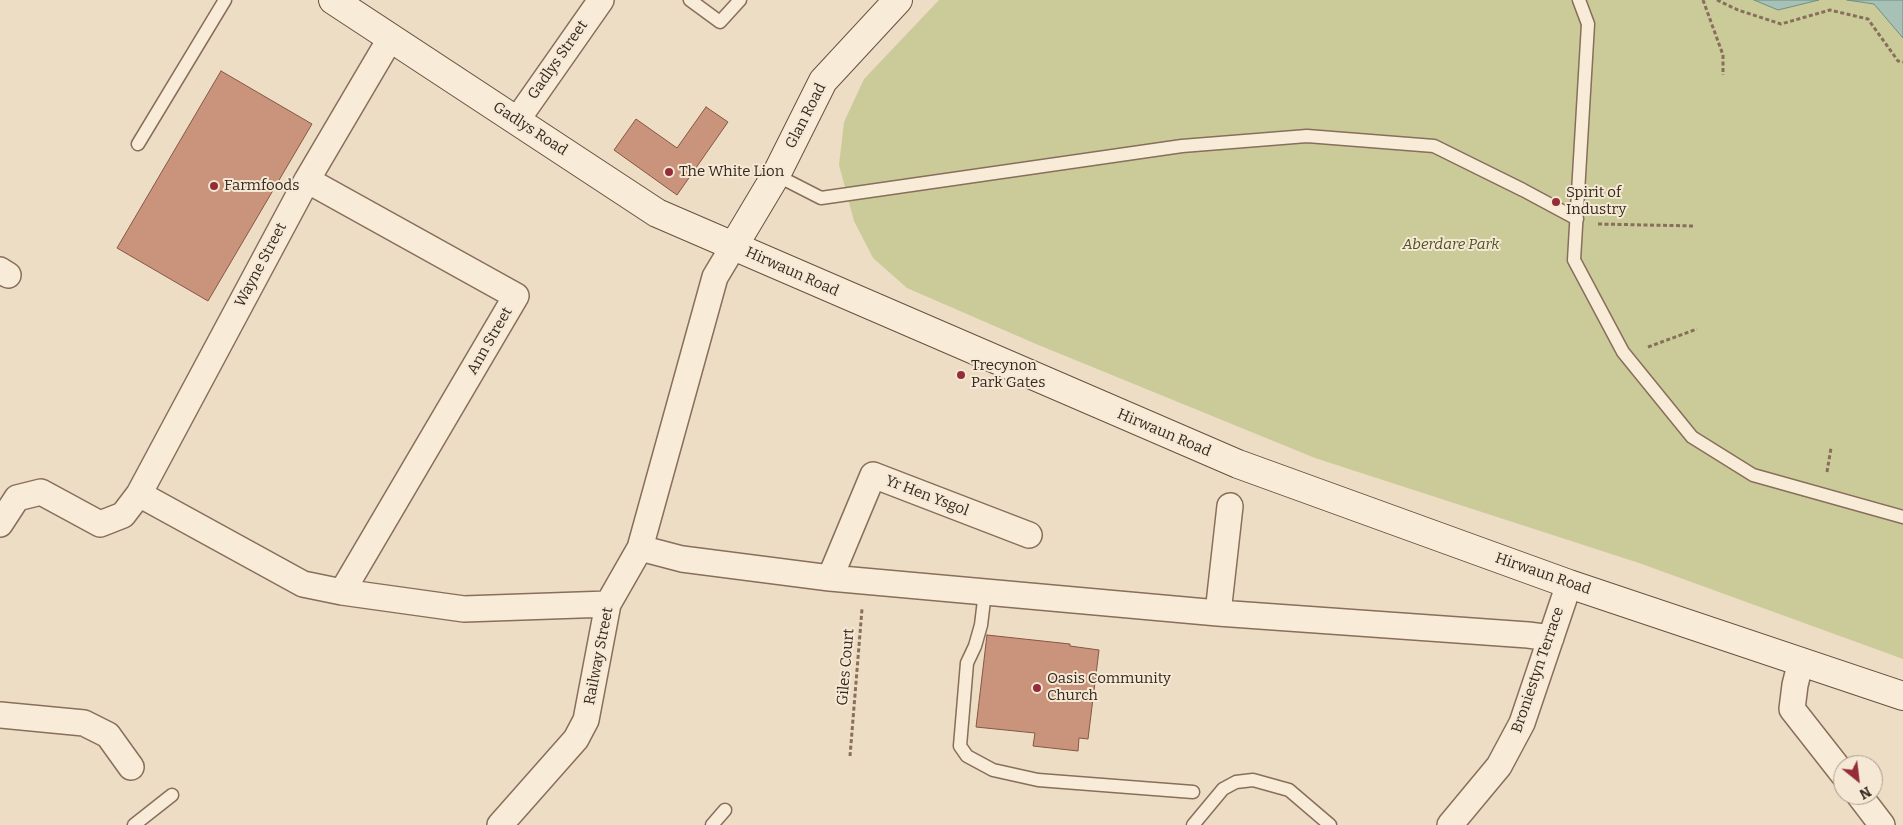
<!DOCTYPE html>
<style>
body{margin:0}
#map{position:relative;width:1903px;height:825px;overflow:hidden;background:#edddc5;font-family:Bitter,serif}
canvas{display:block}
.north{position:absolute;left:1833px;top:755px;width:50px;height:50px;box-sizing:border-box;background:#f5e8d4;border:1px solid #a99c8c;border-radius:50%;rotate:151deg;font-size:14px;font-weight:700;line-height:20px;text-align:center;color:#38291f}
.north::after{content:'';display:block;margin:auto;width:18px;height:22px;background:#952d38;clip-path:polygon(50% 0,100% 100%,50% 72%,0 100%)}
</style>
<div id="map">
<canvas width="1903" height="825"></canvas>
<div class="north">N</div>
</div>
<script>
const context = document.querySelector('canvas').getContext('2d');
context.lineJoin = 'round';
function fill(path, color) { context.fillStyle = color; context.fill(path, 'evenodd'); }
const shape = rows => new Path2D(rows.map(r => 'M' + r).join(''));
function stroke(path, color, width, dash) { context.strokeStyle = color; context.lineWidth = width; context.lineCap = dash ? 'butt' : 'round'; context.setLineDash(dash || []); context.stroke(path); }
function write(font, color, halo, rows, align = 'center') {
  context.font = font + ' Bitter,serif'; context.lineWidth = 4; context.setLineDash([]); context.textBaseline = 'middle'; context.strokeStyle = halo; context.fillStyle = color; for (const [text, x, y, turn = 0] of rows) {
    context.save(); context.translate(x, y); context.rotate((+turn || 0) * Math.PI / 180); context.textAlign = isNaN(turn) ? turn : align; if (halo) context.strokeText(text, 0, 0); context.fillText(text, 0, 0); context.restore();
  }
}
const green = shape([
 [939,0,1754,0,1778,10,1819,0,1847,0,1874,4,1903,38,1903,659,1639,563,1315,458,1036,344,907,288,873,258,854,221,839,165,844,122,864,79]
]);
const water = shape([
 [1754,0,1819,0,1778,10,1754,0],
 [1847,0,1903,0,1903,38,1874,4,1847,0]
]);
const building = shape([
 [221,71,312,124,208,301,117,248,221,71],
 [706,107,728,122,677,195,614,150,636,119,677,148,706,107],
 [987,635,1070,644,1070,646,1099,650,1088,739,1079,738,1078,751,1033,746,1035,733,976,727,987,635]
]);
const path = shape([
 [1703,0,1723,55,1723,75],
 [1717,0,1738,10,1781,24,1830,10,1868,19,1898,61,1903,62],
 [1598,224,1695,226],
 [1648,347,1697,329],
 [1827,472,1831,448],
 [850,756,862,609]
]);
const lane = shape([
 [690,0,720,22,740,0],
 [1579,0,1588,24,1574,260,1623,352,1692,437,1753,475,1903,517],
 [138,144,225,0],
 [776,175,821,198,1182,146,1307,136,1434,146,1523,190,1577,219],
 [985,592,981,625,975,646,967,663,960,746,967,756,993,770,1038,780,1193,792],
 [134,825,172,795],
 [712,825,725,810],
 [1193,825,1223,789,1236,782,1253,780,1289,790,1330,825]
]);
const street = shape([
 [517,120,601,0],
 [307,180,516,296,342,592],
 [0,270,8,275],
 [139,494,303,584,342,592,464,609,608,604],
 [0,524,17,498,41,492,100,524,123,515,139,494,307,180,390,39],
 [640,548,682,559,830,578,1218,613,1528,635,1551,638],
 [830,578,873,475,1029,535],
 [1218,613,1230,506],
 [1801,661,1795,685,1792,709,1843,774],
 [0,715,84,723,108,735,131,767],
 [1859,795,1882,825],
 [500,825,576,739,586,720,608,604,640,548,715,277,733,247],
 [1450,825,1499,766,1522,723,1569,584]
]);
const secondary = shape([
 [333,0,657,213,1238,464,1569,584,1903,696],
 [733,247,776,175,823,81,898,0]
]);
const markers = [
 [669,172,5,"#952d38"],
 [214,186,5,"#952d38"],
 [1556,202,5,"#952d38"],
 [961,375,5,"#952d38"],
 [1037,688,5,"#952d38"]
];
const streetNames = [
 ["Gadlys Street",558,60,-55],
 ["Glan Road",806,116,-63],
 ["Gadlys Road",530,129,33],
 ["Wayne Street",261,265,-62],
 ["Hirwaun Road",792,272,24],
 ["Ann Street",490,341,-60],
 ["Hirwaun Road",1164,433,23],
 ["Yr Hen Ysgol",927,496,21],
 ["Hirwaun Road",1543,574,19],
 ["Railway Street",599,656,-79],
 ["Giles Court",846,667,-85],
 ["Broniestyn Terrace",1538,670,-71]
];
const poiNames = [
 ["The White Lion",679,172],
 ["Farmfoods",224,186],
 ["Spirit of",1566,193],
 ["Industry",1566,210],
 ["Trecynon",971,366],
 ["Park Gates",971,383],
 ["Oasis Community",1047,679],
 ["Church",1047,696]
];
const parkNames = [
 ["Aberdare Park",1451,245]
];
fill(green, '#cacb99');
fill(water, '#a7c1b6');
stroke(water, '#6d8f83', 1);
fill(building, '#ca947c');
stroke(building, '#865642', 1);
stroke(lane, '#886e5b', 15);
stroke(street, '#886e5b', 28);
stroke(secondary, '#69503f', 30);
stroke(path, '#886e5b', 3, [4, 2.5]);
stroke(lane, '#f8ebd8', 12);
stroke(street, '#f8ebd8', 25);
stroke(secondary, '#f8ebd8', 28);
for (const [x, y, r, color] of markers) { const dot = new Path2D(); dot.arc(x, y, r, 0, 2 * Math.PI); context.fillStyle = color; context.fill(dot); stroke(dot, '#f5e8d4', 2); }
write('15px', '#38291f', '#f5e8d4', streetNames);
write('15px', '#38291f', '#f5e8d4', poiNames, 'left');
write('italic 15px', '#4d5426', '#f5e8d4', parkNames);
</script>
